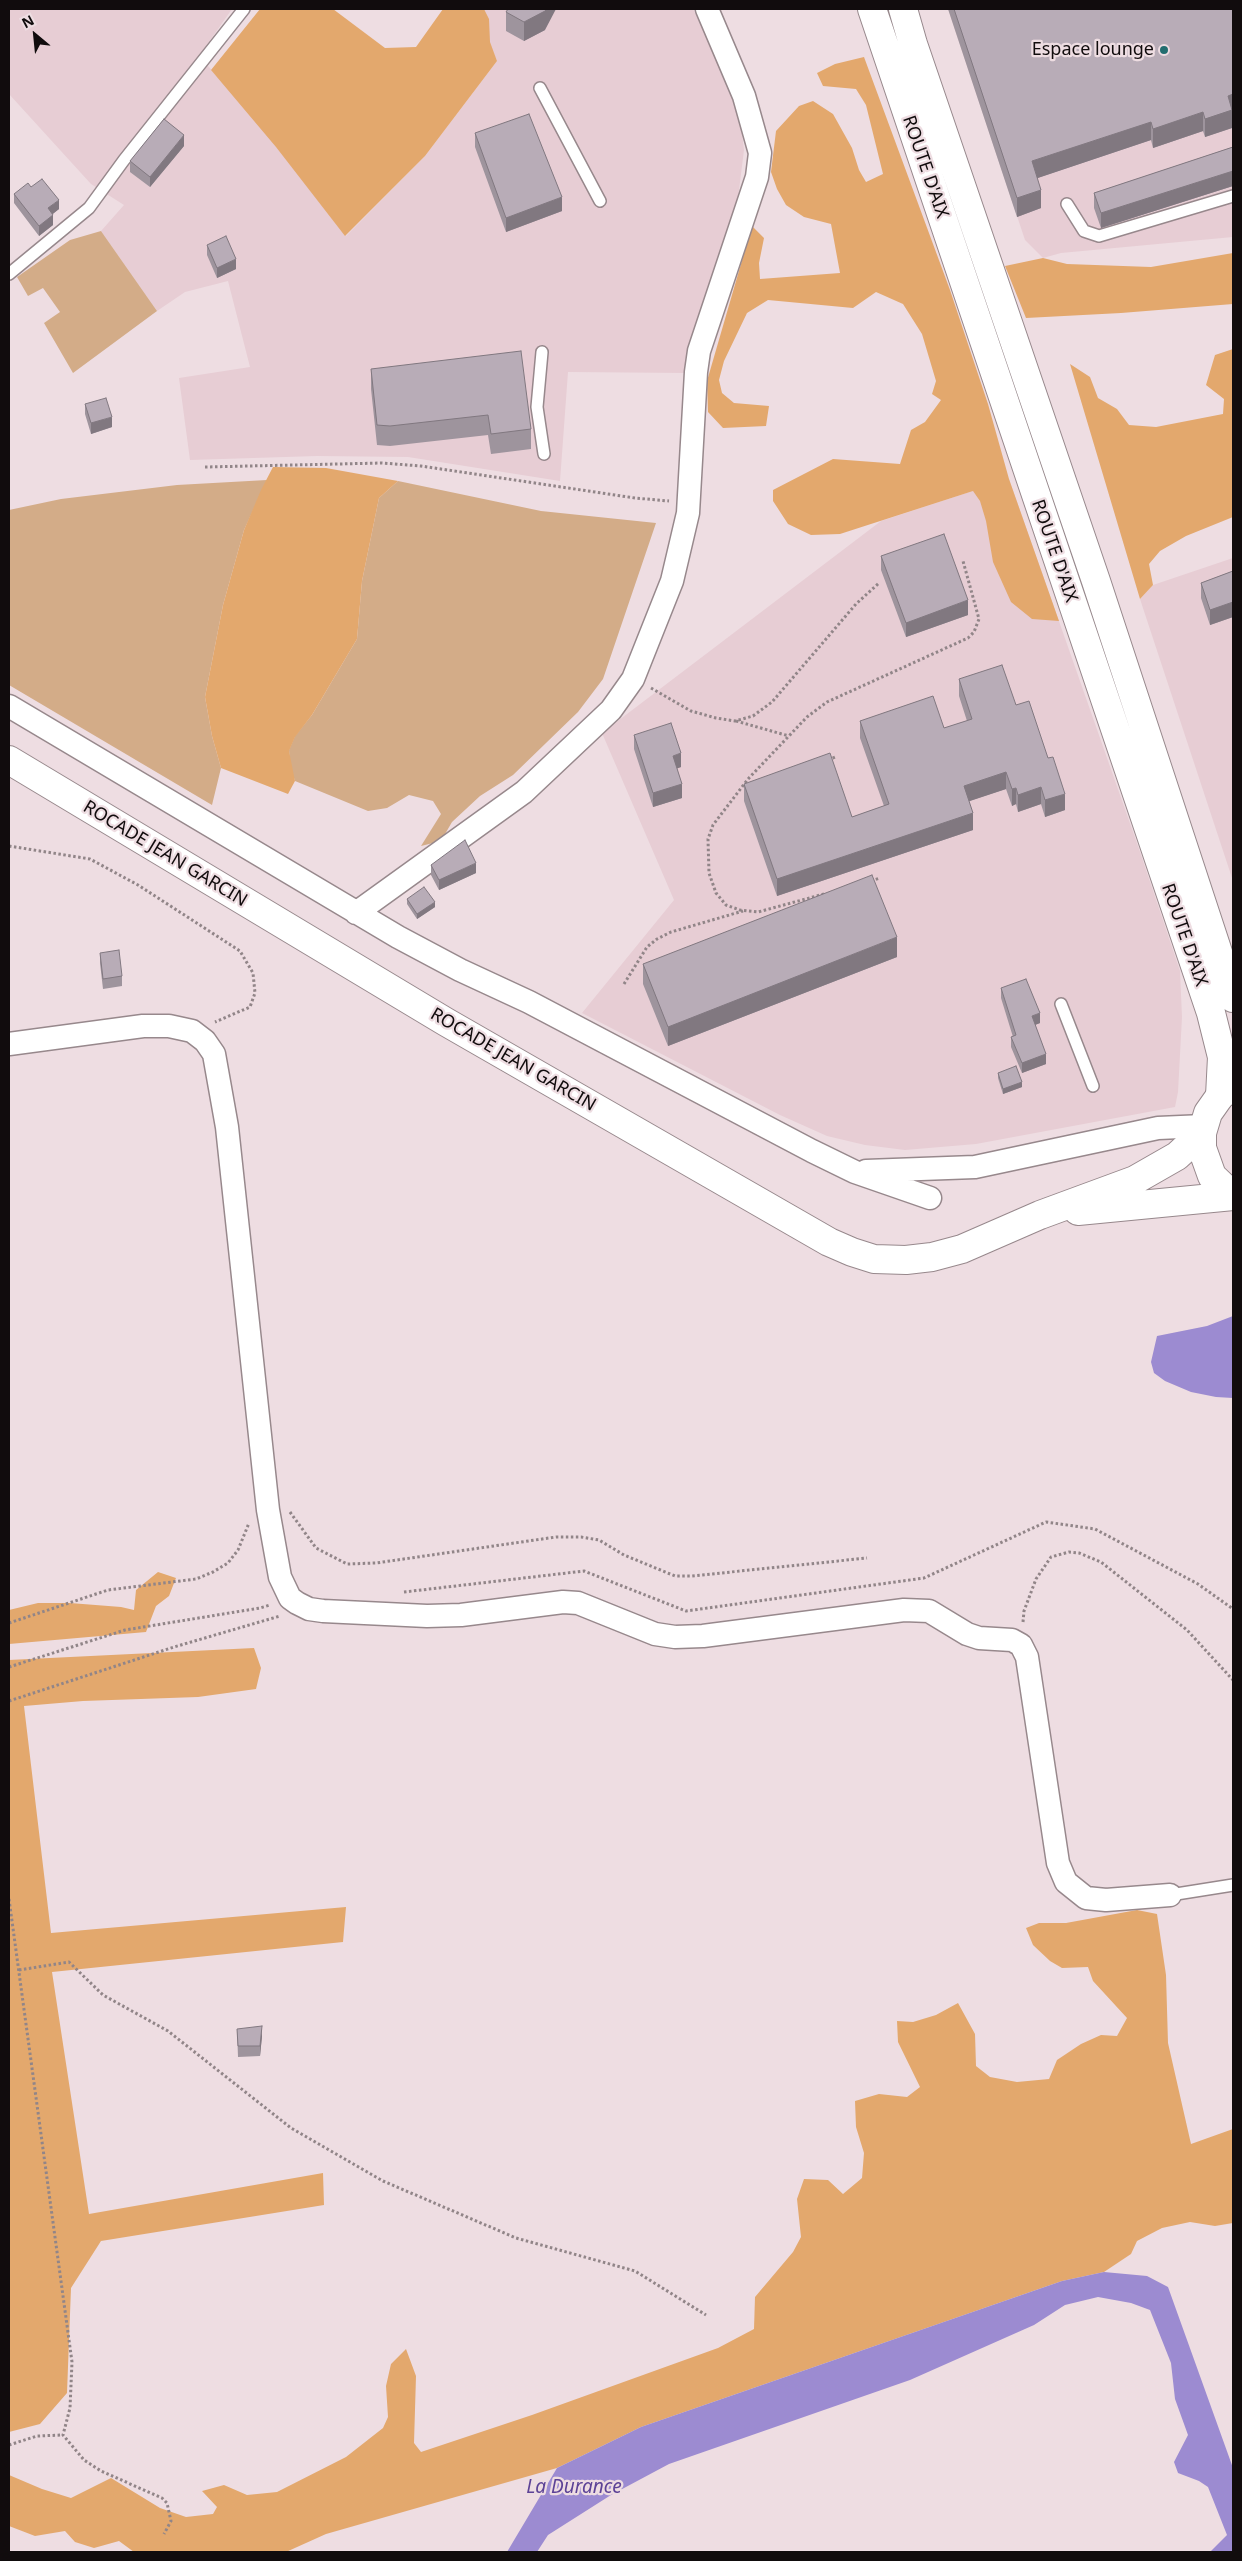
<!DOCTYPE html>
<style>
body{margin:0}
#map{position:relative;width:1242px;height:2561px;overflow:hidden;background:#eedde2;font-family:"Noto Sans",sans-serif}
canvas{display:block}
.frame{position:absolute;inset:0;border:10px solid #110c0d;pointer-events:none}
.north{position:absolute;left:10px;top:10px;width:50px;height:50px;-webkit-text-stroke:4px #eedde2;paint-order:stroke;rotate:332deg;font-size:14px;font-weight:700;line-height:20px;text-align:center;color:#110c0d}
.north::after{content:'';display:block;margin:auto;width:18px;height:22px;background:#110c0d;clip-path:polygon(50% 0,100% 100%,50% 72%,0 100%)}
</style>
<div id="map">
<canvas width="1242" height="2561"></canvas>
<div class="frame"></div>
<div class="north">N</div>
</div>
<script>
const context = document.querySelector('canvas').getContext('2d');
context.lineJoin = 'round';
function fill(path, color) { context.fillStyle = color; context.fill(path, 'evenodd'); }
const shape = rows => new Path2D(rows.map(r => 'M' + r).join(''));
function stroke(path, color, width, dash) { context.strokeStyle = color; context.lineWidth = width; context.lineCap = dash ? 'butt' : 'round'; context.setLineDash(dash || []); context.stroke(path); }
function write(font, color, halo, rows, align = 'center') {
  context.font = font + ' "Noto Sans",sans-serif'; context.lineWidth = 4.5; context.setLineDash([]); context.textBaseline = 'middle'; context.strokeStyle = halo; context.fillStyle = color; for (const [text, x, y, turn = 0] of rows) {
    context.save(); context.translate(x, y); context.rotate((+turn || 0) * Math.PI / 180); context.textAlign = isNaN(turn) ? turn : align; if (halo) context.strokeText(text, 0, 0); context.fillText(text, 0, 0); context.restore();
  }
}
const built = shape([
 [9,9,232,9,199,56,254,117,346,236,425,156,497,61,475,9,693,9,720,62,739,109,744,150,738,198,701,313,686,373,568,372,560,481,408,457,317,456,190,460,179,378,250,367,228,281,185,292,157,311,101,231,124,205,91,184,9,94],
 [948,9,1233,9,1233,237,1061,253,1043,258,1025,240],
 [1009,479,1139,849,1180,971,1182,1017,1178,1092,1175,1107,976,1144,905,1150,865,1145,827,1136,780,1115,582,1013,674,900,602,733,881,521],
 [1233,558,1233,881,1140,599,1153,585]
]);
const green = shape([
 [101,231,157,311,73,373,44,323,60,312,43,288,28,296,17,277,70,240],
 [267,480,244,530,223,605,205,697,212,736,221,768,212,805,9,685,9,510,61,499,177,485],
 [398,481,541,511,656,523,603,679,578,712,513,775,480,796,452,822,441,841,421,846,441,814,433,801,409,795,387,808,368,811,295,781,290,766,289,750,295,736,312,715,357,639,362,581,379,498]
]);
const forest = shape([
 [260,9,333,9,385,48,416,47,443,9,484,9,489,19,490,42,497,61,425,156,345,236,276,147,211,70],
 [864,57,950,290,988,404,1009,479,1059,621,1032,619,1011,602,993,562,986,521,980,501,973,491,840,534,811,535,788,524,773,501,773,490,833,459,900,464,911,430,925,422,941,400,932,394,936,381,922,334,903,304,876,292,853,308,768,300,747,313,724,361,719,380,722,393,734,403,769,406,766,426,723,428,708,412,707,381,752,226,764,238,759,263,760,279,840,273,831,224,804,217,786,205,777,189,771,172,776,131,799,106,813,101,833,114,852,148,859,170,866,182,883,174,866,105,856,89,823,86,817,73,835,64],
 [1233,253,1233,304,1121,313,1026,318,1005,266,1043,258,1067,264,1151,267],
 [1233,349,1233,517,1186,536,1160,551,1149,564,1153,585,1140,599,1070,364,1090,377,1098,398,1117,409,1129,425,1156,427,1223,414,1224,399,1206,385,1215,355],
 [273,467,326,468,398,481,379,498,362,581,357,639,312,715,295,737,289,751,295,781,288,794,221,768,212,736,205,697,223,605,244,530,261,490],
 [158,1572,176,1578,169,1596,156,1606,146,1632,9,1644,9,1610,38,1603,70,1603,121,1607,134,1610,136,1590],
 [254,1648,261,1668,256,1689,198,1697,83,1701,24,1706,51,1933,346,1907,343,1942,52,1972,89,2214,323,2173,324,2205,101,2241,71,2288,67,2393,40,2424,9,2432,9,1660],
 [1137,1910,1157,1914,1166,1975,1168,2043,1191,2144,1233,2129,1233,2223,1215,2226,1190,2222,1162,2228,1137,2241,1131,2254,1104,2272,1062,2281,641,2427,557,2468,326,2534,286,2552,134,2552,119,2541,94,2548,75,2542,65,2531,35,2536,9,2526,9,2475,42,2489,71,2498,111,2478,160,2508,186,2517,213,2514,217,2507,202,2491,224,2485,247,2495,277,2492,346,2457,383,2428,388,2417,386,2386,391,2364,406,2349,416,2376,414,2443,421,2452,532,2415,718,2348,754,2329,755,2297,793,2252,801,2237,797,2199,804,2179,828,2180,843,2194,862,2178,864,2153,856,2127,855,2101,879,2094,907,2097,920,2087,898,2042,897,2021,913,2022,936,2015,958,2003,975,2034,976,2066,990,2077,1017,2082,1049,2079,1057,2060,1081,2044,1101,2035,1117,2036,1127,2018,1093,1981,1088,1967,1062,1968,1050,1961,1033,1945,1026,1928,1039,1923,1066,1923]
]);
const water = shape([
 [1233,1316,1233,1398,1216,1397,1191,1392,1165,1381,1154,1373,1151,1362,1157,1336,1207,1326],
 [1104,2272,1147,2276,1168,2287,1233,2468,1233,2552,1210,2552,1227,2535,1208,2487,1199,2481,1178,2473,1174,2462,1188,2435,1175,2399,1171,2363,1150,2310,1131,2303,1098,2297,1065,2305,1034,2325,910,2380,669,2464,611,2495,548,2535,537,2552,507,2552,557,2468,641,2427,1062,2281]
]);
const path = shape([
 [205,467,382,463,421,466,635,498,669,501],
 [651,688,691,711,716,718,735,721,753,716,772,702,856,604,879,583],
 [736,721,789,736],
 [828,760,835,757],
 [9,846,90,859,138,885,240,951,253,973,255,993,250,1007,215,1022],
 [871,881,880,878],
 [824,894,758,912,740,910,726,905,716,893,709,873,708,839,713,825,748,779,807,717,827,702,968,638,974,632,979,619,963,561],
 [624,984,647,947,657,939,671,932,743,911],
 [290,1512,316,1548,347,1564,376,1563,556,1537,581,1537,599,1540,624,1555,675,1576,692,1576,867,1558],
 [404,1592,584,1571,686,1611,924,1578,1046,1522,1095,1529,1198,1584,1233,1609],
 [1023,1622,1024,1611,1036,1579,1051,1557,1069,1552,1079,1553,1101,1562,1187,1630,1233,1680],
 [9,1623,108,1590,196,1579,213,1572,228,1563,238,1550,249,1523],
 [9,1667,125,1630,260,1608,270,1605],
 [9,1701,174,1647,280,1616],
 [9,1899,72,2362,70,2408,63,2435,84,2460,101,2471,162,2498,167,2503,171,2521,164,2534],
 [19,1970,69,1962,103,1995,168,2031,291,2128,383,2181,516,2238,635,2271,706,2315],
 [9,2445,37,2436,63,2435]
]);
const lane = shape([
 [540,88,600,201],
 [1067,204,1084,231,1099,236,1233,196],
 [9,274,89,208,124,160,244,9],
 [542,352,537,407,544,454],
 [1061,1004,1093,1086],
 [1170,1895,1233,1885]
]);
const street = shape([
 [9,706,398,937,460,970,529,1002,812,1151,855,1172,930,1198],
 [356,913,524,792,611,710,633,679,672,581,688,513,696,372,699,351,757,177,760,153,744,96,707,9],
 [9,1044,143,1026,169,1026,192,1031,205,1041,214,1054,227,1127,268,1510,280,1577,290,1598,297,1603,309,1609,323,1611,427,1616,461,1615,563,1602,578,1603,655,1634,675,1637,703,1636,904,1610,929,1611,967,1634,979,1638,1012,1640,1021,1645,1027,1657,1058,1863,1066,1882,1086,1898,1106,1900,1170,1895],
 [866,1171,975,1167,1158,1128,1204,1126]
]);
const secondary = shape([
 [872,9,1211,1013,1222,1057,1220,1096],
 [903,9,913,44,1096,581,1233,998]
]);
const primary = shape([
 [9,760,446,1022,829,1242,852,1252,874,1259,906,1260,932,1257,962,1249,1040,1215,1135,1180,1177,1156,1202,1133],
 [1233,1085,1220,1096,1208,1113,1202,1133,1202,1148,1212,1176,1233,1196],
 [1078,1211,1233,1196]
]);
const wall = shape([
 [948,9,1233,9,1233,113,1232,113,1232,128,1205,137,1203,131,1153,148,1151,140,1037,178,1041,208,1017,217],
 [506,12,545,30,524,41,506,31],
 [475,133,562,211,506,232,475,147],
 [184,146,150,187,130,172,130,161],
 [1233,147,1233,186,1101,228,1094,208,1094,193],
 [31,187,59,209,52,214,53,225,39,236,14,203,14,194],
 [207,245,236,269,217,278,207,255],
 [371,369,531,429,531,449,491,454,488,435,390,446,377,445,371,389],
 [85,404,112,427,91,434,85,414],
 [881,556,968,615,906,637,881,570],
 [1233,571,1233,617,1210,625,1201,598,1201,583],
 [959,679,1016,705,1065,810,1045,817,1041,804,1018,812,1016,804,1012,806,1006,789,969,801,973,830,777,896,744,801,744,784,852,817,884,806,860,738,860,721,944,728,967,721,959,696],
 [634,735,681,767,677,768,682,798,653,807,634,749],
 [431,865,476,873,439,890,431,875],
 [407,899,435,907,417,919,407,904],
 [100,953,122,976,122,986,103,989,100,963],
 [897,957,668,1046,643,984,643,964],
 [1001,988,1040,1023,1035,1025,1046,1064,1022,1073,1011,1047,1011,1037,1013,1037,1001,998],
 [998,1073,1022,1087,1003,1094,998,1078],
 [237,2029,262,2036,260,2056,238,2057]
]);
const shadedWall = shape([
 [547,9,556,9,545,30,524,41,524,22],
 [1233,94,1232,128,1205,137,1205,119,1228,96],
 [1203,112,1203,131,1153,148,1153,129],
 [1151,122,1151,140,1032,180,1032,161],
 [184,135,184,146,150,187,150,177],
 [1233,171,1233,186,1101,228,1101,213],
 [1041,190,1041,208,1017,217,1017,198],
 [562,197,562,211,506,232,506,218],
 [59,200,59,209,48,218,48,208],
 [53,215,53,225,39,236,39,226],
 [236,259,236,269,217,278,217,268],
 [112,417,112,427,91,434,91,423],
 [968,600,968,615,906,637,906,623],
 [1233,602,1233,617,1210,625,1210,610],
 [681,753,681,767,673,770,673,756],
 [1006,772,1006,789,964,803,964,786],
 [682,784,682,798,653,807,653,793],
 [1041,787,1041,804,1018,812,1018,795],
 [1016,788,1016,804,1012,806,1012,789],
 [1065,794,1065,810,1045,817,1045,800],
 [973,813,973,830,777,896,777,879],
 [476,863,476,873,439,890,439,880],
 [435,902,435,907,417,919,417,914],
 [897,937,897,957,668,1046,668,1027],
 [1040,1013,1040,1023,1032,1026,1032,1016],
 [1046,1054,1046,1064,1022,1073,1022,1063],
 [1022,1082,1022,1087,1003,1094,1003,1089],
 [262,2026,262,2036,260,2056,260,2046]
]);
const building = shape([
 [508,9,547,9,545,11,524,22,506,12,508,9],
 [954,9,1233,9,1233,94,1228,96,1232,110,1205,119,1203,112,1153,129,1151,122,1032,161,1041,190,1017,198,954,9],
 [529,114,562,197,506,218,475,133,529,114],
 [164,119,184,135,150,177,130,161,164,119],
 [1233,147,1233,171,1101,213,1094,193,1233,147],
 [42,179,59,200,48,208,53,215,39,226,14,194,28,183,31,187,42,179],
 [226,236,236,259,217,268,207,245,226,236],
 [521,351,531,429,491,434,488,415,390,426,377,425,371,369,521,351],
 [106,398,112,417,91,423,85,404,106,398],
 [944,534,968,600,906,623,881,556,944,534],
 [1233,571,1233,602,1210,610,1201,583,1233,571],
 [1002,665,1016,705,1029,701,1048,758,1053,757,1065,794,1045,800,1041,787,1018,795,1016,788,1012,789,1006,772,964,786,973,813,777,879,744,784,830,753,852,817,889,804,860,721,933,696,944,728,972,719,959,679,1002,665],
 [671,723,681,753,673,756,682,784,653,793,634,735,671,723],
 [465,840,476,863,439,880,431,865,465,840],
 [872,875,897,937,668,1027,643,964,872,875],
 [424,887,435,902,417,914,407,899,424,887],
 [119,950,122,976,103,979,100,953,119,950],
 [1026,979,1040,1013,1032,1016,1046,1054,1022,1063,1011,1037,1016,1035,1001,988,1026,979],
 [1016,1066,1022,1082,1003,1089,998,1073,1016,1066],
 [262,2026,260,2046,238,2046,237,2029,262,2026]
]);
const markers = [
 [1164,50,5,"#226d6f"]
];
const poiNames = [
 ["Espace lounge",1154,50]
];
const streetNames = [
 ["ROUTE D'AIX",925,167,71],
 ["ROUTE D'AIX",1054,551,71],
 ["ROCADE JEAN GARCIN",165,854,31],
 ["ROUTE D'AIX",1184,935,71],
 ["ROCADE JEAN GARCIN",513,1060,30]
];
const waterNames = [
 ["La Durance",574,2488]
];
fill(built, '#e7cdd4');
fill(green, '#d3ac88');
fill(forest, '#e3a86d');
fill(water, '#9c8bd1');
stroke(lane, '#97888c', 14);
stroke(street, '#97888c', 25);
stroke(secondary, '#97888c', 30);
stroke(primary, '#97888c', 30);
stroke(path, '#918588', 3, [2.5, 2.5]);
stroke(lane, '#fff', 11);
stroke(street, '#fff', 22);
stroke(secondary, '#fff', 28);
stroke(primary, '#fff', 28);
fill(wall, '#9e949d');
fill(shadedWall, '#817880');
fill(building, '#b8acb7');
stroke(building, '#817880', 1);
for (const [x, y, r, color] of markers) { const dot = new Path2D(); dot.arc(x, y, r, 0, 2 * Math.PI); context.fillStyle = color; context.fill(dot); stroke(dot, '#eedde2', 2); }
write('18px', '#110c0d', '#eedde2', poiNames, 'right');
write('18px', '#110c0d', '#eedde2', streetNames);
write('italic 19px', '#5c4296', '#eedde2', waterNames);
</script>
